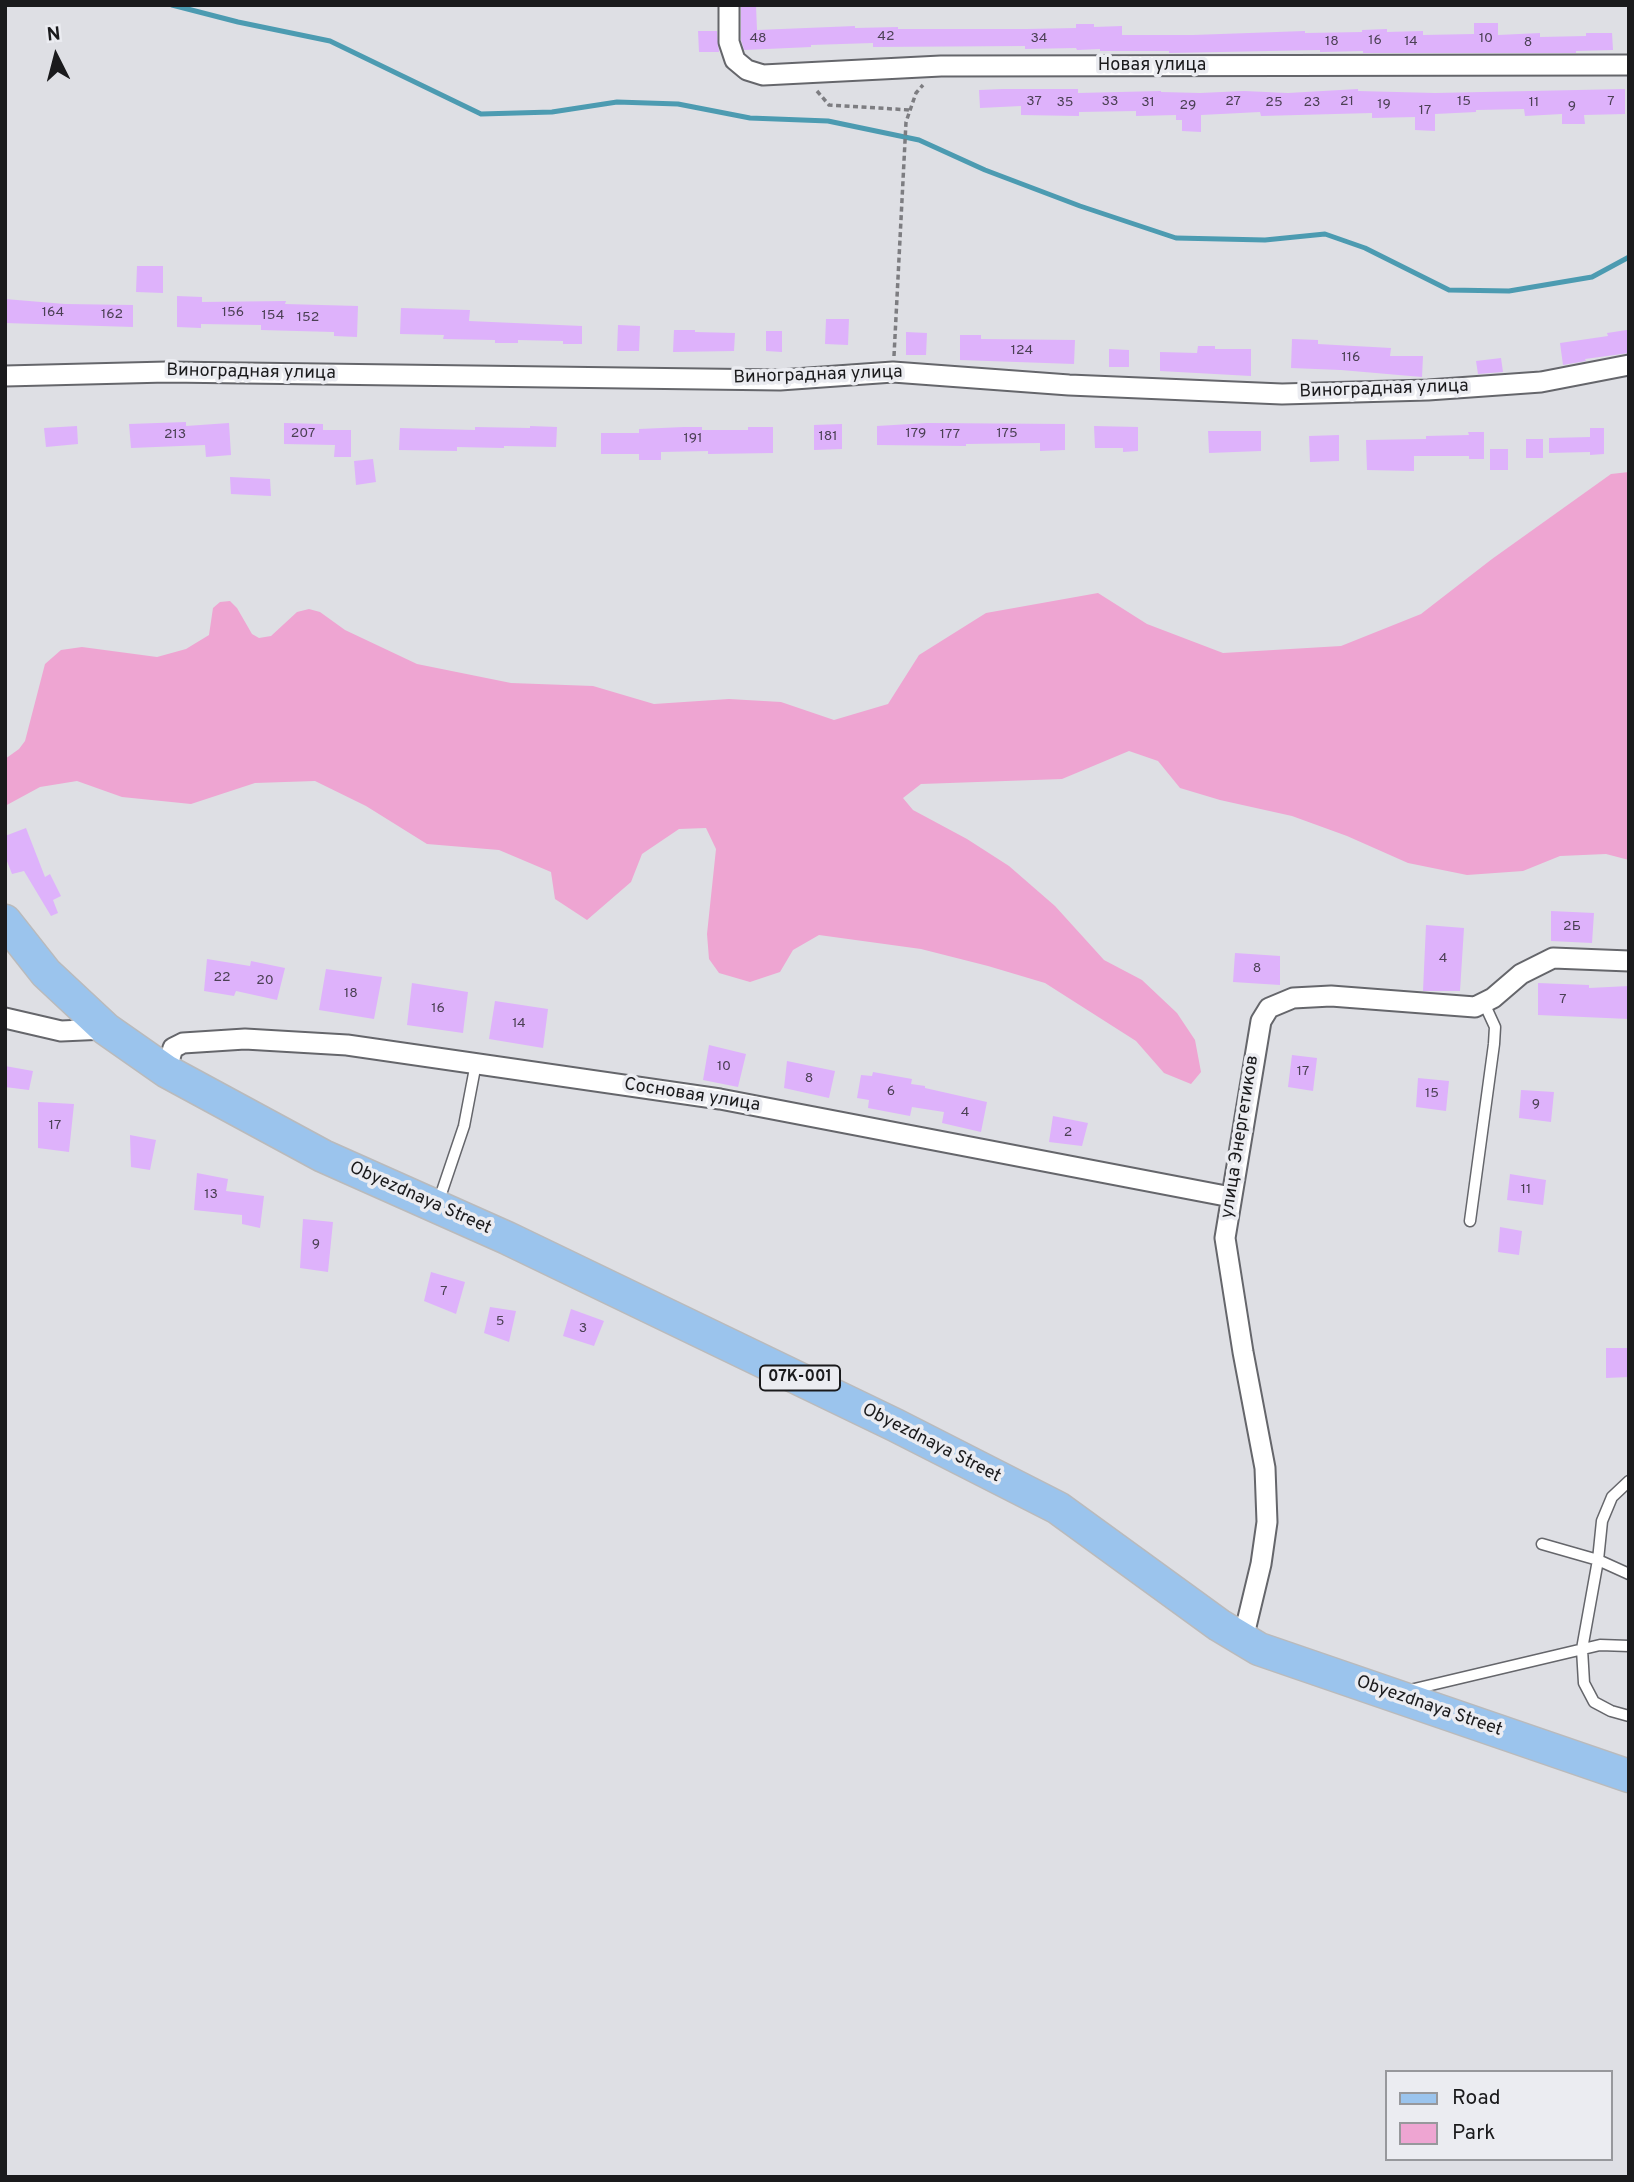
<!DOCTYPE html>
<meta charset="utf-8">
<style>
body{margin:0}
#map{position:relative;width:1634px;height:2182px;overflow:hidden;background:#dedfe4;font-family:Overpass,sans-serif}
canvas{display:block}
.frame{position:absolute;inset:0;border:7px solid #1a1a1c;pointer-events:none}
.legend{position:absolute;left:1385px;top:2070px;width:228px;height:91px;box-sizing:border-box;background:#ebecf1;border:2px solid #97989c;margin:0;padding:9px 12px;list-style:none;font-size:21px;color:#1a1a1c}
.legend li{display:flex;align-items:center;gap:14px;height:35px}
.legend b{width:35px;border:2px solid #97989c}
.north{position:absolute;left:21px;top:21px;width:70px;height:70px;-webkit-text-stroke:5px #ebecf1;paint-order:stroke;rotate:354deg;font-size:19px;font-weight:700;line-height:28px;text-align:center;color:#1a1a1c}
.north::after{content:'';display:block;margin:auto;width:24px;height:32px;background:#1a1a1c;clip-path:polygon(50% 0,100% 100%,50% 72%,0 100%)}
</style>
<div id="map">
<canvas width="1634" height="2182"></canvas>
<div class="frame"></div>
<ul class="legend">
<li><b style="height:9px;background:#9bc4ed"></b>Road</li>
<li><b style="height:19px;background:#eea5d2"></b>Park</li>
</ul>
<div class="north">N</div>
</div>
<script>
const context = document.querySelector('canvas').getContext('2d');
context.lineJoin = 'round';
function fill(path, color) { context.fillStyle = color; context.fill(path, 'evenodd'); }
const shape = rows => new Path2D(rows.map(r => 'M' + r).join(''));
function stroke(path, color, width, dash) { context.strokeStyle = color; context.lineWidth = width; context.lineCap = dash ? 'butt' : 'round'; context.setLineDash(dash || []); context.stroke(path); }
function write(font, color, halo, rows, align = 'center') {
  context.font = font + ' Overpass,sans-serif'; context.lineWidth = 7; context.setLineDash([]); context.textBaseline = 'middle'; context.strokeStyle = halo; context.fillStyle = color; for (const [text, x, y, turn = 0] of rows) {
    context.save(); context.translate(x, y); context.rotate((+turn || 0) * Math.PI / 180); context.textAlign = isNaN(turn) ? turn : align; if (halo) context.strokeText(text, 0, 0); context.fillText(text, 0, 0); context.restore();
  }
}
const green = shape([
 [1629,472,1629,860,1606,854,1560,856,1523,871,1467,875,1408,863,1347,836,1292,816,1220,800,1180,788,1158,761,1129,751,1062,779,921,784,903,798,913,810,967,839,1009,866,1055,906,1104,960,1142,980,1177,1013,1195,1040,1201,1072,1191,1084,1164,1073,1136,1041,1045,983,988,966,921,949,819,935,793,950,780,972,750,982,719,973,709,959,707,934,716,849,706,828,679,829,642,854,631,882,587,920,555,899,551,872,499,850,427,844,366,806,315,781,255,783,191,804,122,797,77,781,40,787,5,806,5,759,19,749,25,741,45,664,61,650,82,647,157,657,186,649,209,635,213,608,220,602,230,601,237,608,252,634,259,638,271,636,297,612,309,609,320,612,345,630,417,664,511,683,593,686,654,704,729,699,781,702,834,720,888,704,919,655,986,613,1098,593,1147,624,1223,653,1341,646,1421,614,1492,559,1611,474]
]);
const stream = shape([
 [172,5,238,22,330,41,481,114,552,112,617,102,678,104,750,118,828,121,919,140,985,170,1080,206,1176,238,1265,240,1325,234,1365,248,1449,290,1509,291,1592,277,1629,257]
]);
const building = shape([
 [741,5,756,5,757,30,855,26,855,28,898,27,898,29,1027,29,1076,28,1076,24,1094,24,1094,27,1122,26,1122,35,1193,35,1305,31,1305,33,1362,32,1362,30,1387,29,1387,32,1423,31,1423,35,1474,34,1474,23,1498,23,1498,35,1540,33,1540,37,1586,36,1586,33,1612,33,1613,50,1576,51,1576,53,1363,53,1363,51,1320,52,1320,50,1169,53,1169,51,1100,51,1100,49,1077,50,1076,48,1025,49,1025,46,873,47,873,43,811,45,811,47,744,50,741,40],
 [698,31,717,31,719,52,699,52],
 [1003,89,1078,89,1078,93,1161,91,1161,92,1200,93,1244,91,1288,93,1358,89,1358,91,1435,93,1625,89,1625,114,1584,115,1585,124,1562,124,1562,114,1525,116,1524,109,1476,110,1476,112,1435,114,1435,131,1415,130,1415,117,1372,118,1372,113,1261,116,1260,112,1201,115,1201,132,1182,131,1182,120,1176,120,1176,115,1136,116,1136,111,1079,112,1079,116,1021,115,1021,106,980,108,979,90],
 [137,266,163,266,163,293,136,292],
 [177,296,202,297,202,302,286,301,285,304,358,306,357,337,334,336,334,332,261,330,261,325,201,324,201,328,177,327],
 [5,299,65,304,133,305,133,327,5,323],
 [401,308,470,310,469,321,582,326,582,344,563,344,563,341,518,340,518,343,495,343,495,340,443,339,444,335,400,334],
 [826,319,849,319,848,345,825,344],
 [618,325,640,326,639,351,617,351],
 [674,330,695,330,695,332,735,333,734,351,673,352],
 [1627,330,1629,353,1585,359,1586,361,1563,365,1560,343,1608,336,1607,333],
 [766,331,782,331,782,352,766,351],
 [906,332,927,333,926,355,906,355],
 [960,335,981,335,981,339,1075,340,1074,364,960,360],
 [1292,339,1318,340,1318,344,1391,348,1390,356,1423,356,1422,377,1341,370,1291,368],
 [1198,346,1215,346,1215,349,1251,349,1251,376,1160,371,1160,352,1197,353],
 [1109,349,1129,350,1129,367,1109,367],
 [1501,358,1503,372,1478,374,1476,361],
 [186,422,186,426,229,423,231,455,206,457,205,445,131,448,129,424],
 [284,423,323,424,323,430,351,430,351,457,334,457,335,445,284,444],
 [927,423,1065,424,1065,450,1040,451,1040,443,966,444,966,446,877,445,877,426],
 [842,424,842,449,814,450,814,425],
 [77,426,78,444,46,447,44,428],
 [530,426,557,427,556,447,504,446,504,448,457,447,457,451,399,450,400,428,475,430,475,427,530,428],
 [1094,426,1138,427,1138,451,1123,452,1123,448,1095,448],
 [684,427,702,427,702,430,748,430,748,427,773,427,773,453,708,454,708,451,661,452,661,460,639,460,639,454,601,454,601,433,639,433,639,429],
 [1590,428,1604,428,1604,454,1590,455,1590,452,1549,453,1549,438,1590,437],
 [1208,431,1261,431,1261,451,1209,453],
 [1468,432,1484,432,1484,459,1469,459,1469,456,1414,456,1414,471,1367,470,1366,440,1426,439,1426,436,1469,435],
 [1339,435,1339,461,1310,462,1309,436],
 [1526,439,1543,439,1543,458,1526,458],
 [1490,449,1508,449,1508,470,1490,470],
 [373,459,376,482,356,485,354,461],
 [230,477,270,479,271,496,231,494],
 [26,828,45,877,50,874,61,896,53,900,58,913,51,916,24,871,12,874,5,856,5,836],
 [1551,911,1594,913,1592,943,1551,941],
 [1426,925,1464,928,1460,991,1423,991],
 [1235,953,1280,956,1280,985,1233,982],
 [207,959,250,966,251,961,285,968,277,1000,236,991,234,996,204,991],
 [326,969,382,977,374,1019,319,1010],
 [412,983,468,992,463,1033,407,1025],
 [1538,983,1589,985,1589,988,1629,986,1629,1019,1538,1015],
 [495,1001,548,1009,543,1048,489,1039],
 [709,1045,746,1054,738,1087,703,1080],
 [1292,1055,1317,1058,1313,1091,1288,1087],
 [787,1061,835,1071,829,1098,784,1088],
 [5,1066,33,1071,29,1090,5,1087],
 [873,1072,912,1079,911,1084,925,1086,925,1088,987,1102,981,1132,942,1123,944,1112,912,1107,910,1116,868,1108,869,1100,857,1098,861,1075,872,1076],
 [1418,1078,1449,1081,1446,1111,1416,1107],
 [1521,1090,1554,1092,1551,1122,1519,1118],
 [38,1102,74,1104,69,1152,38,1148],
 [1053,1116,1088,1123,1082,1146,1049,1142],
 [130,1135,156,1140,150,1170,131,1167],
 [197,1173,228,1179,226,1191,264,1196,260,1228,242,1224,242,1215,194,1210],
 [1510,1174,1546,1180,1543,1205,1507,1200],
 [303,1219,333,1222,328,1272,300,1268],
 [1500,1227,1522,1231,1519,1255,1498,1252],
 [431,1272,465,1282,456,1314,424,1301],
 [490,1307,516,1311,509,1342,484,1333],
 [571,1309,604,1321,594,1346,563,1336],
 [1606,1348,1629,1348,1629,1377,1606,1378]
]);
const path = shape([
 [817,91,829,105,910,110],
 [894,356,906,122,916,93,923,85]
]);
const lane = shape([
 [438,1203,464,1126,476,1063],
 [1470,1221,1494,1044,1495,1027,1484,1003],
 [1629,1481,1612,1497,1602,1521,1598,1560,1582,1649,1584,1683,1594,1702,1611,1711,1629,1716],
 [1542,1544,1598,1560,1629,1574],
 [1410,1690,1600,1645,1629,1646]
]);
const street = shape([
 [729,5,729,42,735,60,747,70,763,75,941,66,1629,65],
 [5,376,167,372,780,380,893,372,1069,385,1282,394,1428,390,1541,382,1629,365],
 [5,1018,61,1031,106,1029],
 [166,1071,173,1048,183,1043,245,1039,347,1045,720,1099,1231,1197],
 [1243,1639,1261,1564,1267,1522,1265,1468,1243,1352,1225,1238,1261,1021,1269,1008,1293,998,1331,996,1475,1007,1493,998,1521,974,1553,958,1629,961]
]);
const primary = shape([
 [5,921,46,973,106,1029,166,1071,323,1156,507,1238,895,1425,1058,1508,1219,1625,1259,1649,1629,1776]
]);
const numberNames = [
 ["42",886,37],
 ["48",758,39],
 ["34",1039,39],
 ["10",1486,39],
 ["16",1375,41],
 ["18",1332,42],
 ["14",1411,42],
 ["8",1528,43],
 ["37",1034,102],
 ["33",1110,102],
 ["27",1233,102],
 ["21",1347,102],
 ["15",1464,102],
 ["7",1611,102],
 ["35",1065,103],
 ["31",1148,103],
 ["25",1274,103],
 ["23",1312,103],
 ["11",1534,103],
 ["19",1384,105],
 ["29",1188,106],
 ["9",1572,107],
 ["17",1425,111],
 ["164",53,313],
 ["156",233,313],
 ["162",112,315],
 ["154",273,316],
 ["152",308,318],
 ["124",1022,351],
 ["116",1351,358],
 ["207",303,434],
 ["179",916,434],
 ["175",1007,434],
 ["213",175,435],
 ["177",950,435],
 ["181",828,437],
 ["191",693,439],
 ["2Б",1572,927],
 ["4",1443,959],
 ["8",1257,969],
 ["22",222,978],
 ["20",265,981],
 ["18",351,994],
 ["7",1563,1000],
 ["16",438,1009],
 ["14",519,1024],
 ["10",724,1067],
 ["17",1303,1072],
 ["8",809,1079],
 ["6",891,1092],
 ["15",1432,1094],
 ["9",1536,1105],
 ["4",965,1113],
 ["17",55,1126],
 ["2",1068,1133],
 ["11",1526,1190],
 ["13",211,1195],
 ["9",316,1245],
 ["7",444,1292],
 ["5",500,1322],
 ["3",583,1329]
];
const shields = [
 [800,1378,80]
];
const shieldNames = [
 ["07К-001",800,1378]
];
const streetNames = [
 ["Новая улица",1152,66],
 ["Виноградная улица",251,373,1],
 ["Виноградная улица",818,376,-2],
 ["Виноградная улица",1384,390,-2],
 ["Сосновая улица",692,1096,9],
 ["улица Энергетиков",1241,1137,-81],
 ["Obyezdnaya Street",420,1199,24],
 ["Obyezdnaya Street",931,1444,27],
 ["Obyezdnaya Street",1429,1707,19]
];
fill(green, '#eea5d2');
stroke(stream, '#4c9bb1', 5);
fill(building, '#deb2fb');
stroke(lane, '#65666b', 13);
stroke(street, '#65666b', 23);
stroke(primary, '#bababb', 35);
stroke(path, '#7d7d81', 3.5, [5, 3.5]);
stroke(lane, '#fff', 10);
stroke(street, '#fff', 19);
stroke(primary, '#9bc4ed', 32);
write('14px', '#4b4054', null, numberNames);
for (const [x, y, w] of shields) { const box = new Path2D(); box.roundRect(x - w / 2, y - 12.5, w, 25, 5); context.fillStyle = '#ebecf1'; context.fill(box); stroke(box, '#1a1a1c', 2); }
write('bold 16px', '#1a1a1c', null, shieldNames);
write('18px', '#1a1a1c', '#ebecf1', streetNames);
</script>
